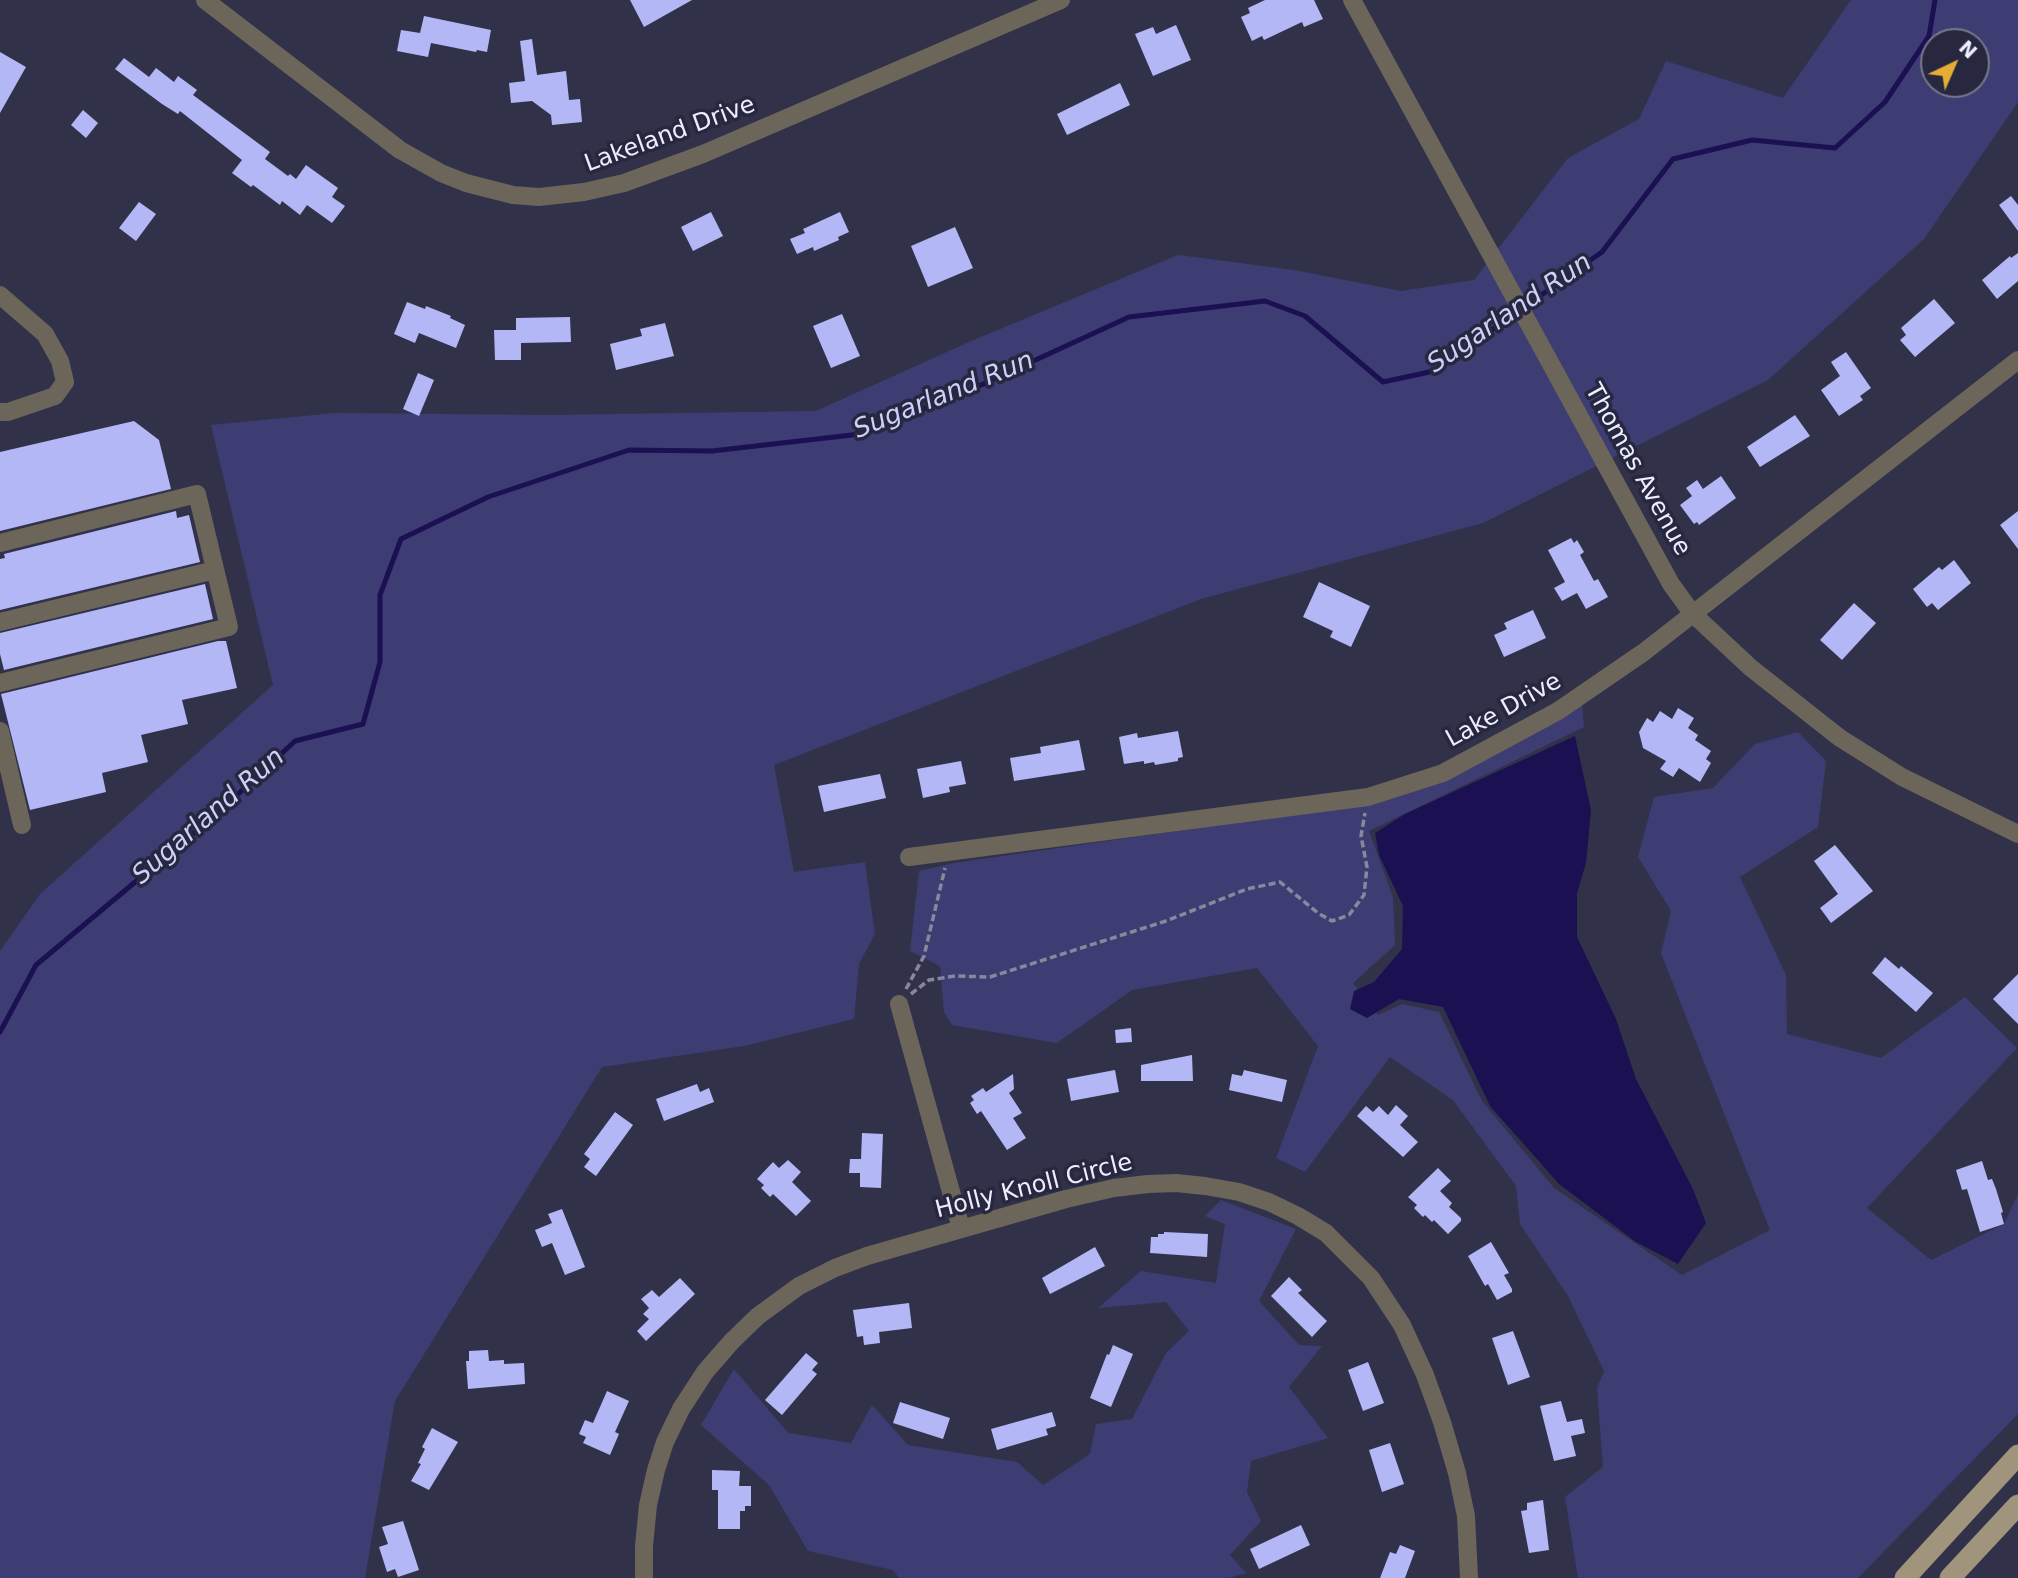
<!DOCTYPE html>
<style>
body{margin:0}
#map{position:relative;width:2018px;height:1578px;overflow:hidden;background:#31324a;font-family:"DejaVu Sans",sans-serif}
canvas{display:block}
.north{position:absolute;left:1920px;top:28px;width:70px;height:70px;box-sizing:border-box;background:#27283f;border:2px solid #76778b;border-radius:50%;rotate:44deg;font-size:19px;font-weight:700;line-height:28px;text-align:center;color:#ecedfd}
.north::after{content:'';display:block;margin:auto;width:24px;height:32px;background:#e5ad35;clip-path:polygon(50% 0,100% 100%,50% 72%,0 100%)}
</style>
<div id="map">
<canvas width="2018" height="1578"></canvas>
<div class="north">N</div>
</div>
<script>
const context = document.querySelector('canvas').getContext('2d');
context.lineJoin = 'round';
function fill(path, color) { context.fillStyle = color; context.fill(path, 'evenodd'); }
const shape = rows => new Path2D(rows.map(r => 'M' + r).join(''));
function stroke(path, color, width, dash) { context.strokeStyle = color; context.lineWidth = width; context.lineCap = dash ? 'butt' : 'round'; context.setLineDash(dash || []); context.stroke(path); }
function write(font, color, halo, rows, align = 'center') {
  context.font = font + ' "DejaVu Sans",sans-serif'; context.lineWidth = 7; context.setLineDash([]); context.textBaseline = 'middle'; context.strokeStyle = halo; context.fillStyle = color; for (const [text, x, y, turn = 0] of rows) {
    context.save(); context.translate(x, y); context.rotate((+turn || 0) * Math.PI / 180); context.textAlign = isNaN(turn) ? turn : align; if (halo) context.strokeText(text, 0, 0); context.fillText(text, 0, 0); context.restore();
  }
}
const green = shape([
 [1851,0,2018,0,2018,102,1924,239,1768,380,1483,523,1201,599,774,765,794,872,865,862,875,934,859,964,854,1019,744,1046,602,1067,395,1401,365,1578,0,1578,0,951,40,894,273,685,211,425,335,413,550,415,816,411,969,342,1178,255,1294,270,1401,291,1474,280,1568,158,1639,119,1666,61,1783,98],
 [1934,42,1976,42,1976,84,1934,84],
 [1582,704,1584,727,1369,831,1393,897,1395,945,1353,983,1378,1015,1402,1004,1439,1012,1482,1101,1554,1188,1682,1275,1770,1230,1661,953,1671,911,1638,857,1654,797,1713,788,1755,744,1798,732,1826,761,1818,827,1740,877,1786,975,1787,1034,1881,1058,1965,997,2017,1048,1867,1208,1931,1260,2004,1224,2018,1194,2018,1414,1858,1578,1578,1578,1565,1497,1603,1467,1597,1388,1604,1371,1568,1296,1520,1224,1516,1186,1453,1100,1390,1057,1305,1172,1276,1158,1318,1046,1257,968,1132,990,1057,1043,952,1025,944,1012,940,966,910,951,919,871,954,863,1373,803],
 [1221,1200,1296,1229,1259,1301,1299,1345,1322,1346,1289,1387,1328,1438,1251,1461,1247,1492,1261,1521,1230,1555,1246,1573,1229,1578,899,1578,893,1570,808,1551,769,1485,701,1425,734,1369,788,1433,851,1443,872,1405,908,1445,1017,1462,1043,1485,1090,1454,1096,1424,1132,1419,1166,1353,1189,1331,1166,1302,1098,1308,1141,1271,1216,1283,1225,1224,1205,1216]
]);
const water = shape([
 [1575,736,1591,810,1586,863,1577,893,1577,937,1616,1019,1636,1079,1693,1189,1706,1223,1678,1264,1636,1242,1559,1184,1490,1106,1443,1007,1399,999,1367,1018,1350,1009,1354,991,1374,982,1402,949,1403,906,1379,855,1375,833,1405,814]
]);
const stream = shape([
 [0,1032,36,965,220,811,295,741,363,724,380,662,380,595,401,539,488,497,629,450,712,451,852,435,955,397,1129,317,1265,301,1305,316,1383,382,1434,371,1602,252,1673,159,1752,140,1835,148,1885,102,1929,36,1935,0]
]);
const building = shape([
 [630,0,692,0,644,27],
 [1265,0,1314,0,1323,19,1304,27,1302,22,1264,40,1262,36,1252,41,1241,17,1250,13,1248,8],
 [424,16,491,30,487,52,477,50,476,52,431,43,428,57,397,51,401,30,420,33],
 [1176,25,1191,60,1153,76,1135,34,1153,27,1156,34],
 [532,39,537,75,566,71,569,100,580,99,582,122,552,125,551,115,532,101,511,103,509,83,525,81,520,41],
 [0,52,26,67,0,113],
 [124,58,149,77,156,68,174,82,178,76,197,90,193,95,270,152,265,159,288,176,290,174,296,179,306,165,338,188,332,197,345,206,332,223,307,205,300,215,282,201,280,205,253,185,251,187,232,173,242,160,180,111,178,114,162,104,115,69],
 [1120,83,1130,105,1067,135,1057,114],
 [83,110,98,123,86,138,71,125],
 [2011,196,2018,205,2018,231,1999,205],
 [139,202,156,214,136,241,119,228],
 [711,212,723,236,693,251,681,227],
 [840,212,849,232,838,237,839,240,814,251,813,247,797,254,790,239,805,233,803,229],
 [955,227,973,268,928,287,911,246],
 [2018,253,2018,281,1997,299,1982,280,2010,256,2011,258],
 [1934,299,1955,323,1915,357,1900,340,1906,335,1901,328],
 [407,302,425,309,426,306,451,316,450,318,465,325,456,348,419,333,415,343,394,334],
 [842,314,860,356,831,368,813,326],
 [570,317,571,342,521,343,521,360,495,360,494,330,516,330,516,318],
 [665,323,674,356,616,370,610,344,642,336,640,329],
 [1846,352,1871,388,1860,396,1863,400,1839,416,1821,390,1840,376,1831,362],
 [418,373,434,380,419,416,403,409],
 [1795,415,1810,436,1760,467,1747,447],
 [134,421,159,440,171,489,0,531,0,452],
 [1721,476,1736,498,1699,525,1697,522,1694,524,1680,505,1692,496,1686,488,1697,480,1703,489],
 [176,511,177,518,189,515,200,562,0,610,0,559,5,558,4,554],
 [2018,511,2018,549,2000,525],
 [1571,538,1574,543,1577,540,1584,552,1580,555,1594,581,1598,579,1608,597,1586,609,1577,593,1562,601,1554,588,1565,582,1548,550],
 [1954,560,1971,583,1938,610,1932,603,1927,607,1913,589,1939,567,1942,570],
 [1319,582,1370,606,1351,647,1330,637,1333,631,1303,617],
 [205,584,213,619,4,670,0,654,0,633],
 [1854,603,1876,623,1842,660,1820,640],
 [1533,610,1546,638,1504,657,1494,635,1507,629,1504,623],
 [218,641,226,641,237,688,182,700,188,724,141,735,148,762,102,773,106,792,30,810,1,694],
 [1678,708,1694,718,1688,728,1698,735,1695,740,1711,751,1706,759,1711,763,1700,782,1679,768,1673,777,1660,769,1666,761,1643,748,1639,732,1647,718,1653,722,1660,711,1672,719],
 [1178,731,1183,757,1178,758,1178,761,1155,765,1154,762,1144,764,1144,761,1124,764,1119,737,1137,733,1138,738],
 [1079,740,1085,770,1014,781,1010,758,1041,753,1040,747],
 [961,761,966,784,949,787,950,792,923,798,917,769],
 [880,774,886,798,824,812,818,786],
 [1835,845,1873,891,1831,923,1820,908,1838,894,1814,861],
 [1885,957,1899,969,1901,966,1933,993,1916,1012,1872,973],
 [2018,974,2018,1024,1993,999],
 [1131,1028,1132,1042,1116,1043,1115,1030],
 [1192,1055,1193,1081,1141,1081,1141,1065],
 [1115,1070,1119,1092,1071,1101,1067,1079],
 [1244,1070,1287,1080,1282,1102,1229,1090,1232,1074,1242,1076],
 [1013,1074,1014,1089,1009,1093,1022,1113,1013,1118,1026,1138,1007,1150,981,1111,977,1114,970,1103,974,1100,971,1096,983,1088,986,1092],
 [697,1084,700,1092,709,1088,714,1102,664,1121,656,1099],
 [1396,1105,1408,1116,1400,1125,1418,1142,1403,1157,1357,1116,1366,1106,1373,1112,1379,1106,1388,1115],
 [615,1112,633,1125,596,1176,584,1167,590,1159,584,1154],
 [862,1133,883,1134,881,1188,860,1187,860,1173,849,1173,850,1159,861,1159],
 [788,1160,801,1172,792,1182,811,1201,796,1216,773,1194,770,1197,761,1188,764,1185,757,1179,773,1162,779,1168],
 [1982,1161,1988,1180,1992,1179,1996,1189,2003,1212,2001,1213,2004,1224,1980,1232,1967,1189,1962,1190,1956,1170],
 [1438,1168,1451,1181,1440,1191,1452,1203,1449,1207,1461,1218,1461,1221,1448,1234,1434,1220,1432,1222,1425,1215,1423,1217,1414,1208,1417,1205,1408,1197],
 [562,1209,585,1267,565,1275,552,1243,542,1247,535,1230,552,1223,548,1214],
 [1164,1232,1208,1234,1207,1257,1150,1253,1151,1237,1158,1237,1158,1234,1164,1234],
 [1491,1242,1509,1273,1504,1275,1512,1289,1512,1292,1497,1300,1488,1284,1485,1286,1468,1256],
 [1095,1247,1105,1266,1050,1294,1042,1278],
 [1289,1277,1302,1290,1298,1293,1327,1321,1312,1337,1271,1296],
 [680,1278,695,1294,646,1341,637,1331,649,1319,643,1314,649,1308,641,1299,652,1290,659,1297],
 [909,1303,912,1328,879,1332,880,1343,864,1345,863,1336,857,1337,853,1310],
 [1513,1331,1530,1377,1508,1385,1492,1338],
 [1113,1345,1133,1354,1111,1407,1090,1398,1107,1354,1109,1355],
 [488,1350,489,1361,504,1360,504,1364,524,1363,525,1384,468,1389,466,1361,469,1361,469,1351],
 [806,1353,818,1363,812,1370,817,1374,782,1415,765,1400],
 [1368,1362,1384,1403,1363,1411,1348,1370],
 [607,1391,629,1401,615,1432,619,1434,610,1455,583,1443,586,1437,579,1434,585,1420,593,1423],
 [1561,1401,1567,1422,1582,1419,1585,1433,1571,1436,1576,1456,1554,1461,1540,1406],
 [900,1402,950,1418,943,1439,893,1423],
 [1052,1412,1056,1426,1046,1429,1048,1435,997,1450,991,1429],
 [432,1428,458,1442,429,1490,411,1481,421,1464,418,1463,425,1449,422,1447],
 [1390,1443,1404,1484,1382,1492,1369,1450],
 [712,1470,740,1471,739,1486,751,1486,751,1506,745,1506,745,1511,740,1511,740,1529,718,1529,718,1490,712,1490],
 [1543,1500,1549,1550,1529,1553,1521,1511,1527,1510,1527,1503],
 [403,1521,419,1570,398,1577,395,1569,387,1572,379,1547,388,1544,382,1527],
 [1301,1525,1310,1545,1259,1569,1250,1549],
 [1400,1545,1415,1551,1405,1578,1380,1578,1390,1552,1396,1554]
]);
const path = shape([
 [906,989,924,956,945,868],
 [911,994,929,980,955,976,990,977,1166,921,1247,889,1280,882,1318,913,1332,921,1349,915,1364,895,1367,867,1361,836,1365,813]
]);
const minor = shape([
 [205,0,400,150,441,173,466,183,513,195,539,197,584,192,624,183,703,154,1061,0],
 [1352,0,1671,584,1692,613,1751,668,1840,738,1902,777,2018,834],
 [0,295,45,334,60,361,65,382,55,396,8,412,0,412],
 [0,543,197,494,229,627,0,683],
 [0,622,215,570],
 [0,731,22,825],
 [909,857,1368,797,1443,773,1558,711,1644,652,2018,360],
 [899,1004,961,1228],
 [644,1578,644,1546,648,1505,656,1470,665,1442,681,1409,705,1372,732,1341,758,1316,799,1286,835,1268,867,1256,1066,1199,1114,1188,1148,1184,1176,1183,1205,1186,1239,1192,1269,1202,1298,1216,1326,1233,1371,1278,1402,1325,1425,1375,1442,1422,1457,1473,1466,1516,1469,1578]
]);
const major = shape([
 [1905,1578,2018,1455],
 [1950,1578,2018,1505]
]);
const streetNames = [
 ["Lakeland Drive",670,135,-20],
 ["Thomas Avenue",1637,470,61],
 ["Lake Drive",1504,711,-29],
 ["Holly Knoll Circle",1034,1187,-14]
];
const waterNames = [
 ["Sugarland Run",1510,314,-34],
 ["Sugarland Run",944,396,-22],
 ["Sugarland Run",209,817,-41]
];
fill(green, '#3d3d73');
fill(water, '#1b1051');
stroke(stream, '#1b1051', 5);
fill(building, '#b4b7f6');
stroke(path, '#87889c', 3.5, [7, 3.5]);
stroke(minor, '#6b655a', 18);
stroke(major, '#a1947d', 21);
write('24px', '#ecedfd', '#27283f', streetNames);
write('italic 26px', '#cdd0f9', '#27283f', waterNames);
</script>
